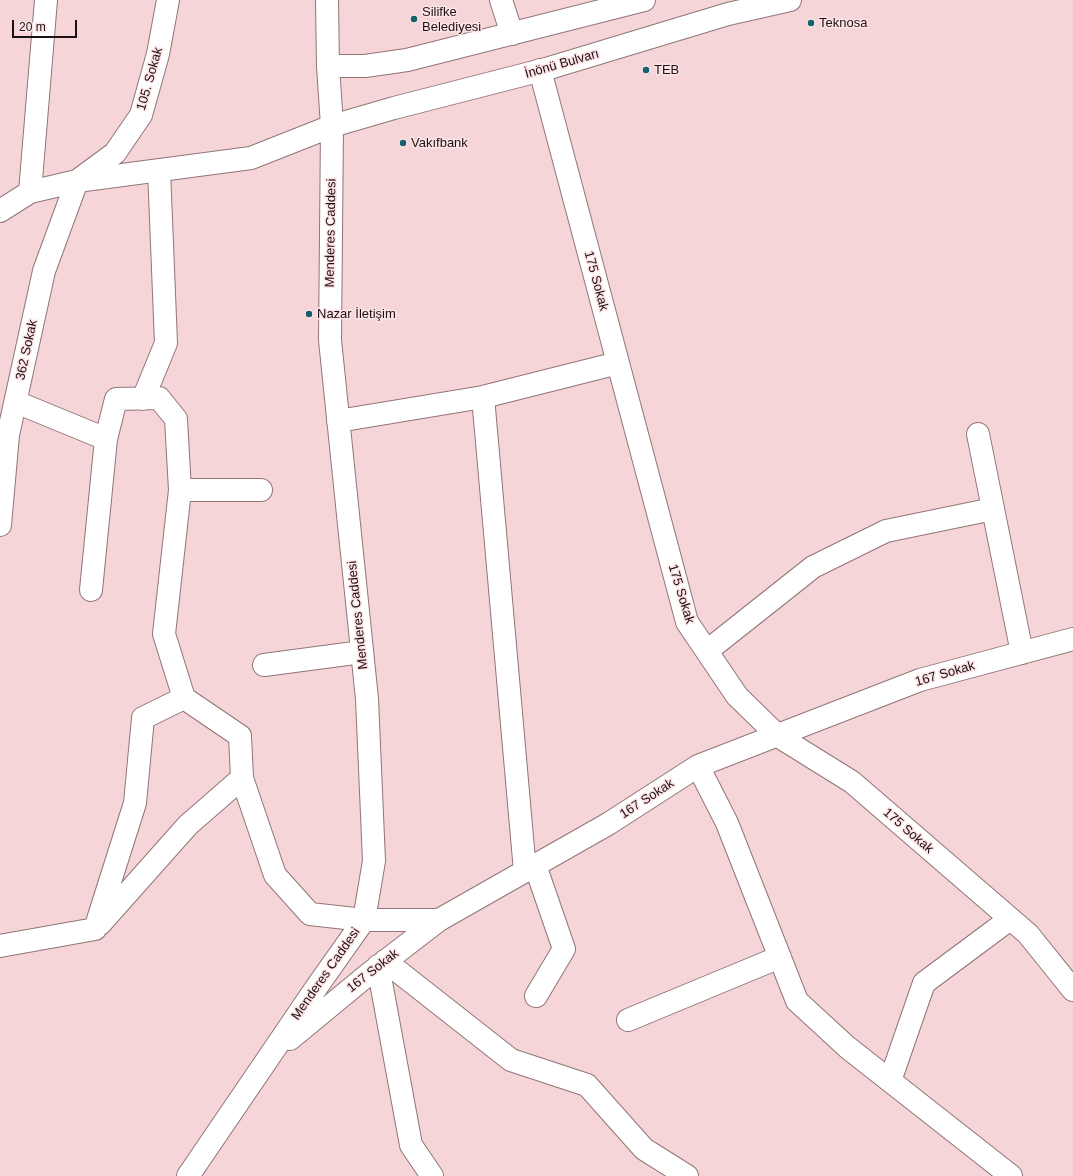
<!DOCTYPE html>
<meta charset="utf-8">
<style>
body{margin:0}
#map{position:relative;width:1073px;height:1176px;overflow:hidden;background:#f5d5d7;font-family:Arial,sans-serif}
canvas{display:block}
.scale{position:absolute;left:12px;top:20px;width:65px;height:18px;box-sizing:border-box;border:2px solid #1c1112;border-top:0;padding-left:5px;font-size:12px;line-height:14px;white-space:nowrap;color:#1c1112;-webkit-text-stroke:3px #fee4e6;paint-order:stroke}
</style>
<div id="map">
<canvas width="1073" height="1176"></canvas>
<div class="scale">20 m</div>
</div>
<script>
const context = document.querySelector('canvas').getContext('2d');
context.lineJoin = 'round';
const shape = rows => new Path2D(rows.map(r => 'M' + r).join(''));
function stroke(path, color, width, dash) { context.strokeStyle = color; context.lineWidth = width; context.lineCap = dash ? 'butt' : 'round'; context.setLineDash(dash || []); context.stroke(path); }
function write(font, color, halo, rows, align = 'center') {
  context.font = font + ' Arial,sans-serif'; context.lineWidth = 3; context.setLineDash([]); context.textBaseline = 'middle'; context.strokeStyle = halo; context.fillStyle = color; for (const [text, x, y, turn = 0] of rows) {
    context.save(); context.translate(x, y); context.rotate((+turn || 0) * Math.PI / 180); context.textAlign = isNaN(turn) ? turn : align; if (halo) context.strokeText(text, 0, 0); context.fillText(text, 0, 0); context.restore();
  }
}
const minor = shape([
 [501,0,512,34],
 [540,70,687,622,737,696,778,736,852,782,1028,934,1073,990],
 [30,192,46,0],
 [0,211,30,192,77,181,251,158,332,126],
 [483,397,525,871],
 [143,399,166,343,159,170],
 [16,402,106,439,116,399,159,398,176,419,180,490,164,634,184,698,240,736,242,778,275,875,310,914,364,920,439,920],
 [338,421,483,397,618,363],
 [978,434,1022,653],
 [180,490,261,490],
 [0,525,8,435,44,271,77,181,115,153,141,115,158,54,168,0],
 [91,590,106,439],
 [707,651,813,567,886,531,993,509],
 [264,665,362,652],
 [698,766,727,823,797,1001,847,1047,1011,1176],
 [535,865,564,949,536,996],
 [100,924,188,825,242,778],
 [0,946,95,929,135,803,143,718,184,698],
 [385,961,511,1060,587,1085,644,1149,687,1176],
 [378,966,411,1145,432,1176],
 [628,1020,780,957],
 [290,1039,370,973,439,920,608,824,698,766,920,680,1073,639],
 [890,1081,924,983,1010,919],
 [188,1176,316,988,364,920,374,861,367,699,330,340,332,126,328,66,327,0]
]);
const major = shape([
 [328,66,365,66,407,60,644,0],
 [332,126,394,108,546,69,728,14,790,0]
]);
const markers = [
 [414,19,4,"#14606c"],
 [811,23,4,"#14606c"],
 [646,70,4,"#14606c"],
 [403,143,4,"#14606c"],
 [309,314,4,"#14606c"]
];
const poiNames = [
 ["Silifke",422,12],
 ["Belediyesi",422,27],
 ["Teknosa",819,23],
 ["TEB",654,70],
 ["Vakıfbank",411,143],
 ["Nazar İletişim",317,314]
];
const streetNames = [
 ["İnönü Bulvarı",562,64,-16],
 ["105. Sokak",150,79,-74],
 ["Menderes Caddesi",331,233,-89],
 ["175 Sokak",596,281,75],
 ["362 Sokak",27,350,-78],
 ["175 Sokak",681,594,73],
 ["Menderes Caddesi",358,615,-96],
 ["167 Sokak",945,674,-16],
 ["167 Sokak",647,799,-33],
 ["175 Sokak",908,831,41],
 ["167 Sokak",373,971,-38],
 ["Menderes Caddesi",326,974,-55]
];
stroke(minor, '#917577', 24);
stroke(major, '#917577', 24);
stroke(minor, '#fff', 22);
stroke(major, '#fff', 22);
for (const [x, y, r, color] of markers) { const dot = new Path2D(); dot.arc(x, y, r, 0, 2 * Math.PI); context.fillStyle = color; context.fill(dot); stroke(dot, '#fee4e6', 1.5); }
write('13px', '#1c1112', '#fee4e6', poiNames, 'left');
write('13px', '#1c1112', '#fee4e6', streetNames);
</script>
